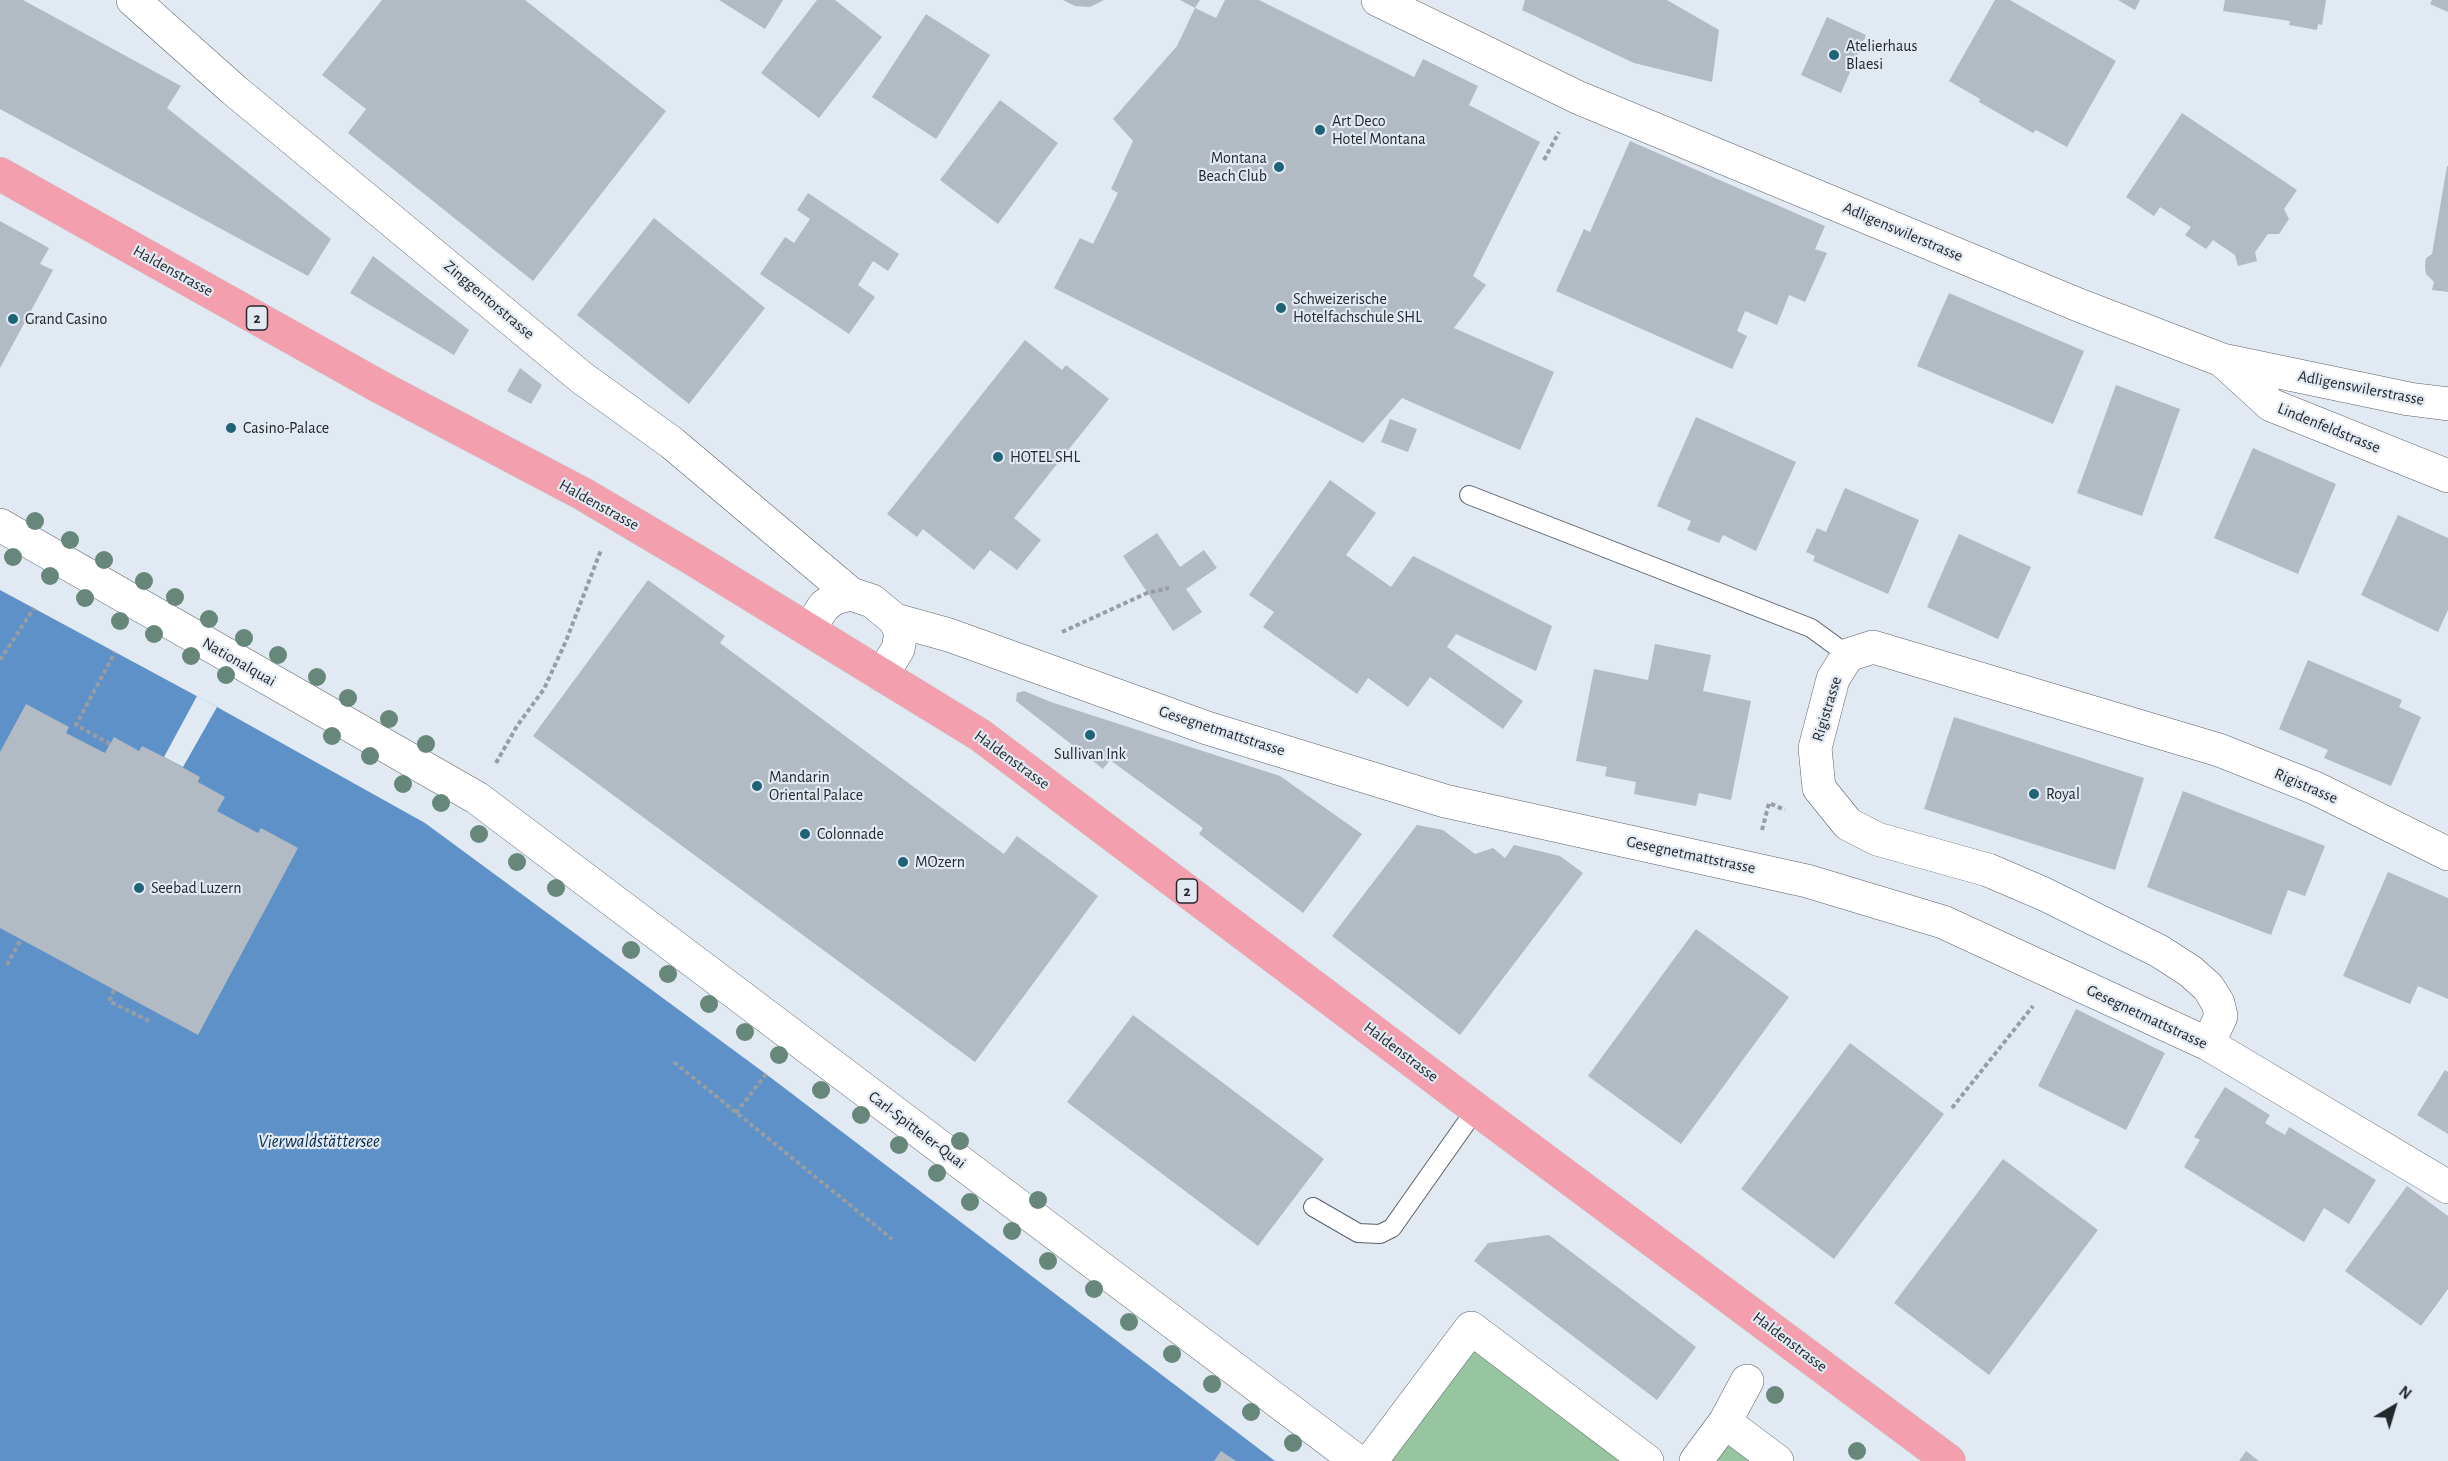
<!DOCTYPE html>
<meta charset="utf-8">
<style>
body{margin:0}
#map{position:relative;width:2448px;height:1461px;overflow:hidden;background:#e1e9f3;font-family:"Alegreya Sans",sans-serif}
canvas{display:block}
.north{position:absolute;left:2364px;top:1377px;width:60px;height:60px;-webkit-text-stroke:4px #e1e9f3;paint-order:stroke;rotate:38deg;font-size:16px;font-weight:700;line-height:24px;text-align:center;color:#25282b}
.north::after{content:'';display:block;margin:auto;width:21px;height:27px;background:#25282b;clip-path:polygon(50% 0,100% 100%,50% 72%,0 100%)}
</style>
<div id="map">
<canvas width="2448" height="1461"></canvas>
<div class="north">N</div>
</div>
<script>
const context = document.querySelector('canvas').getContext('2d');
context.lineJoin = 'round';
function fill(path, color) { context.fillStyle = color; context.fill(path, 'evenodd'); }
const shape = rows => new Path2D(rows.map(r => 'M' + r).join(''));
function stroke(path, color, width, dash) { context.strokeStyle = color; context.lineWidth = width; context.lineCap = dash ? 'butt' : 'round'; context.setLineDash(dash || []); context.stroke(path); }
function write(font, color, halo, rows, align = 'center') {
  context.font = font + ' "Alegreya Sans",sans-serif'; context.lineWidth = 4.5; context.setLineDash([]); context.textBaseline = 'middle'; context.strokeStyle = halo; context.fillStyle = color; for (const [text, x, y, turn = 0] of rows) {
    context.save(); context.translate(x, y); context.rotate((+turn || 0) * Math.PI / 180); context.textAlign = isNaN(turn) ? turn : align; if (halo) context.strokeText(text, 0, 0); context.fillText(text, 0, 0); context.restore();
  }
}
const green = shape([
 [1471,1328,1647,1461,1371,1461],
 [1725,1422,1777,1461,1696,1461]
]);
const water = shape([
 [0,590,217,707,425,823,766,1074,1275,1461,0,1461]
]);
const pier = shape([
 [197,696,217,707,183,767,164,757]
]);
const building = shape([
 [0,0,23,0,181,86,167,108,331,239,308,276,0,109],
 [382,0,525,0,666,111,533,281,348,133,366,109,322,75],
 [719,0,783,0,765,29],
 [817,0,835,0,882,37,819,118,761,73],
 [1063,0,1104,0,1090,7,1075,6],
 [1180,0,1200,0,1195,8],
 [1225,0,1259,0,1414,77,1423,59,1478,86,1469,105,1540,142,1473,276,1486,285,1454,328,1554,372,1520,450,1402,398,1363,443,1054,288,1080,238,1093,244,1118,193,1111,189,1133,141,1113,119,1177,46,1195,8,1216,18],
 [1525,0,1667,0,1719,30,1712,82,1634,63,1522,10],
 [1995,0,2010,0,2116,61,2067,147,2036,130,2033,133,1979,102,1980,99,1949,81],
 [2118,0,2140,0,2135,10],
 [2225,0,2326,0,2322,25,2318,24,2317,30,2289,25,2290,21,2223,11],
 [2432,0,2448,0,2448,12,2430,4],
 [926,14,990,55,936,139,872,97],
 [1827,17,1866,35,1841,93,1801,75],
 [1000,100,1058,143,998,224,940,180],
 [2182,113,2297,190,2284,209,2289,219,2279,234,2268,234,2255,252,2257,261,2238,266,2235,255,2213,240,2206,249,2185,235,2191,227,2160,207,2154,216,2126,197],
 [1630,141,1825,226,1815,249,1827,253,1805,302,1789,295,1777,325,1745,311,1737,331,1747,336,1732,369,1556,291,1584,229,1590,232],
 [2447,166,2448,166,2448,292,2432,290,2434,282,2426,274,2425,266,2426,258,2432,254],
 [808,193,899,254,888,271,873,261,858,285,875,297,849,334,760,274,785,237,794,243,810,219,797,210],
 [654,218,765,308,689,404,577,315],
 [0,221,49,248,40,264,53,270,0,368],
 [373,256,469,330,454,355,350,293],
 [1949,293,2084,351,2053,424,1917,366],
 [1025,340,1062,370,1066,365,1109,399,1014,518,1041,540,1017,570,990,550,974,570,923,529,917,537,887,514],
 [520,368,542,385,531,404,507,391],
 [2116,385,2180,409,2142,516,2077,493],
 [1696,417,1796,462,1756,551,1723,535,1719,543,1687,530,1691,521,1657,506],
 [1390,419,1417,429,1408,452,1381,442],
 [2253,448,2336,484,2298,574,2214,538],
 [1330,480,1376,513,1346,555,1391,587,1413,556,1552,626,1536,671,1456,634,1447,647,1523,701,1503,729,1430,677,1408,707,1368,678,1357,694,1263,627,1274,612,1249,595],
 [1845,488,1919,520,1888,594,1813,561,1815,556,1806,552,1817,528,1826,532],
 [2398,515,2448,538,2448,610,2438,632,2361,595],
 [1157,533,1180,567,1204,550,1217,568,1186,589,1202,612,1173,631,1123,556],
 [1959,534,2031,567,1998,639,1927,607],
 [648,580,725,636,720,643,1004,854,1017,836,1098,896,975,1062,533,736],
 [1655,644,1711,655,1703,691,1751,701,1731,800,1699,793,1696,806,1634,794,1636,782,1605,776,1607,767,1576,761,1594,669,1648,680],
 [2308,660,2402,700,2399,707,2421,717,2391,786,2324,758,2328,750,2279,729],
 [1024,691,1051,702,1280,776,1362,834,1303,913,1199,834,1203,828,1110,760,1103,769,1016,701,1017,693],
 [26,704,69,727,66,733,105,753,114,737,139,751,142,746,164,757,200,777,198,782,225,797,217,811,258,833,261,828,298,848,198,1035,0,928,0,752],
 [1954,717,2144,778,2115,870,1924,809],
 [2183,791,2325,846,2305,896,2288,890,2271,935,2147,887],
 [1417,825,1443,830,1475,854,1493,848,1505,858,1514,845,1560,856,1583,873,1460,1035,1332,936],
 [2388,872,2448,898,2448,999,2418,986,2410,1004,2343,976],
 [1696,929,1789,997,1681,1144,1588,1076],
 [2076,1009,2165,1053,2126,1130,2038,1086],
 [1133,1015,1324,1159,1258,1246,1067,1102],
 [1850,1043,1944,1114,1834,1259,1741,1189],
 [2445,1070,2448,1072,2448,1134,2417,1115],
 [2225,1087,2270,1115,2265,1123,2285,1135,2289,1127,2376,1180,2349,1224,2324,1208,2304,1242,2184,1167,2200,1140,2194,1137],
 [2003,1159,2098,1230,1989,1375,1894,1303],
 [2407,1186,2448,1216,2448,1289,2421,1326,2345,1271],
 [1549,1235,1696,1347,1657,1400,1474,1261,1488,1243],
 [1221,1451,1236,1461,1214,1461],
 [2246,1451,2259,1461,2239,1461]
]);
const path = shape([
 [1544,160,1559,132],
 [1062,632,1147,593,1169,588],
 [0,660,34,608],
 [110,744,76,725,115,652],
 [496,763,517,726,544,689,566,641,601,550],
 [1762,830,1769,803,1785,810],
 [7,965,21,939],
 [114,990,109,1001,149,1021],
 [674,1062,892,1239],
 [1952,1108,2033,1006],
 [736,1113,766,1074]
]);
const lane = shape([
 [1469,495,1811,628,1848,655],
 [1313,1207,1358,1233,1380,1234,1392,1228,1476,1109]
]);
const street = shape([
 [133,0,234,90,582,378,672,443,851,594],
 [1378,0,1577,97,2081,306,2222,360,2409,399,2448,404],
 [2223,361,2271,405,2448,476],
 [0,525,477,798,1357,1461],
 [895,620,949,635,1207,728,1445,801,1807,881,1943,922,2208,1044,2448,1187],
 [809,629,824,606,835,598,851,594,872,601,895,620,901,633,898,649,882,675],
 [2208,1044,2221,1016,2218,1003,2208,987,2190,971,2159,951,2044,894,1988,870,1877,839,1848,824,1819,788,1815,748,1833,679,1848,655,1873,647,2219,750,2315,788,2448,854],
 [1725,1422,1777,1461],
 [1371,1461,1471,1328,1647,1461],
 [1696,1461,1725,1422,1747,1381]
]);
const primary = shape([
 [0,174,380,387,583,494,693,559,980,735,1476,1109,1949,1461]
]);
const trees = [
 [35,521],
 [70,540],
 [13,557],
 [104,560],
 [50,576],
 [144,581],
 [175,597],
 [85,598],
 [209,619],
 [120,621],
 [154,634],
 [244,638],
 [278,655],
 [191,656],
 [226,675],
 [317,677],
 [348,698],
 [389,719],
 [332,736],
 [426,744],
 [370,756],
 [403,784],
 [441,803],
 [479,834],
 [517,862],
 [556,888],
 [631,950],
 [668,974],
 [709,1004],
 [745,1032],
 [779,1055],
 [821,1090],
 [861,1115],
 [960,1141],
 [899,1145],
 [937,1173],
 [1038,1200],
 [970,1202],
 [1012,1231],
 [1048,1261],
 [1094,1289],
 [1129,1322],
 [1172,1354],
 [1212,1384],
 [1775,1395],
 [1251,1412],
 [1293,1443],
 [1857,1451]
];
const markers = [
 [1834,55,6,"#206376"],
 [1320,130,6,"#206376"],
 [1279,167,6,"#206376"],
 [1281,308,6,"#206376"],
 [13,319,6,"#206376"],
 [231,428,6,"#206376"],
 [998,457,6,"#206376"],
 [1090,735,6,"#206376"],
 [757,786,6,"#206376"],
 [2034,794,6,"#206376"],
 [805,834,6,"#206376"],
 [903,862,6,"#206376"],
 [139,888,6,"#206376"]
];
const shields = [
 [257,318,21],
 [1187,891,21]
];
const shieldNames = [
 ["2",257,318],
 ["2",1187,891]
];
const poiNames = [
 ["Atelierhaus",1846,46],
 ["Blaesi",1846,64],
 ["Art Deco",1332,121],
 ["Hotel Montana",1332,139],
 ["Montana",1267,158,"right"],
 ["Beach Club",1267,176,"right"],
 ["Schweizerische",1293,299],
 ["Hotelfachschule SHL",1293,317],
 ["Grand Casino",25,319],
 ["Casino-Palace",243,428],
 ["HOTEL SHL",1010,457],
 ["Sullivan Ink",1090,754,"center"],
 ["Mandarin",769,777],
 ["Oriental Palace",769,795],
 ["Royal",2046,794],
 ["Colonnade",817,834],
 ["MOzern",915,862],
 ["Seebad Luzern",151,888]
];
const streetNames = [
 ["Adligenswilerstrasse",1903,232,23],
 ["Haldenstrasse",173,271,29],
 ["Zinggentorstrasse",489,300,40],
 ["Adligenswilerstrasse",2361,388,11],
 ["Lindenfeldstrasse",2329,428,22],
 ["Haldenstrasse",599,505,29],
 ["Nationalquai",239,662,30],
 ["Rigistrasse",1827,709,-73],
 ["Gesegnetmattstrasse",1222,731,18],
 ["Haldenstrasse",1012,760,36],
 ["Rigistrasse",2306,786,23],
 ["Gesegnetmattstrasse",1691,855,12],
 ["Gesegnetmattstrasse",2147,1017,25],
 ["Haldenstrasse",1401,1052,37],
 ["Carl-Spitteler-Quai",917,1130,37],
 ["Haldenstrasse",1790,1342,37]
];
const waterNames = [
 ["Vierwaldstättersee",319,1142]
];
fill(green, '#97c5a0');
fill(water, '#5d91c8');
fill(pier, '#e1e9f3');
fill(building, '#b2bac3');
stroke(lane, '#596068', 20);
stroke(street, '#596068', 34);
stroke(primary, '#c6c7c8', 34);
stroke(path, '#979da4', 4, [4.5, 3]);
stroke(lane, '#fff', 18);
stroke(street, '#fff', 33);
stroke(primary, '#f49fae', 33);
context.fillStyle = '#668779';
for (const [x, y] of trees) { context.beginPath(); context.arc(x, y, 9, 0, 2 * Math.PI); context.fill(); }
for (const [x, y, r, color] of markers) { const dot = new Path2D(); dot.arc(x, y, r, 0, 2 * Math.PI); context.fillStyle = color; context.fill(dot); stroke(dot, '#e1e9f3', 2); }
for (const [x, y, w] of shields) { const box = new Path2D(); box.roundRect(x - w / 2, y - 12, w, 24, 4.5); context.fillStyle = '#e1e9f3'; context.fill(box); stroke(box, '#25282b', 1.5); }
write('bold 15px', '#25282b', null, shieldNames);
write('16px', '#25282b', '#e1e9f3', poiNames, 'left');
write('16px', '#25282b', '#e1e9f3', streetNames);
write('italic 18px', '#032a4e', '#e1e9f3', waterNames);
</script>
